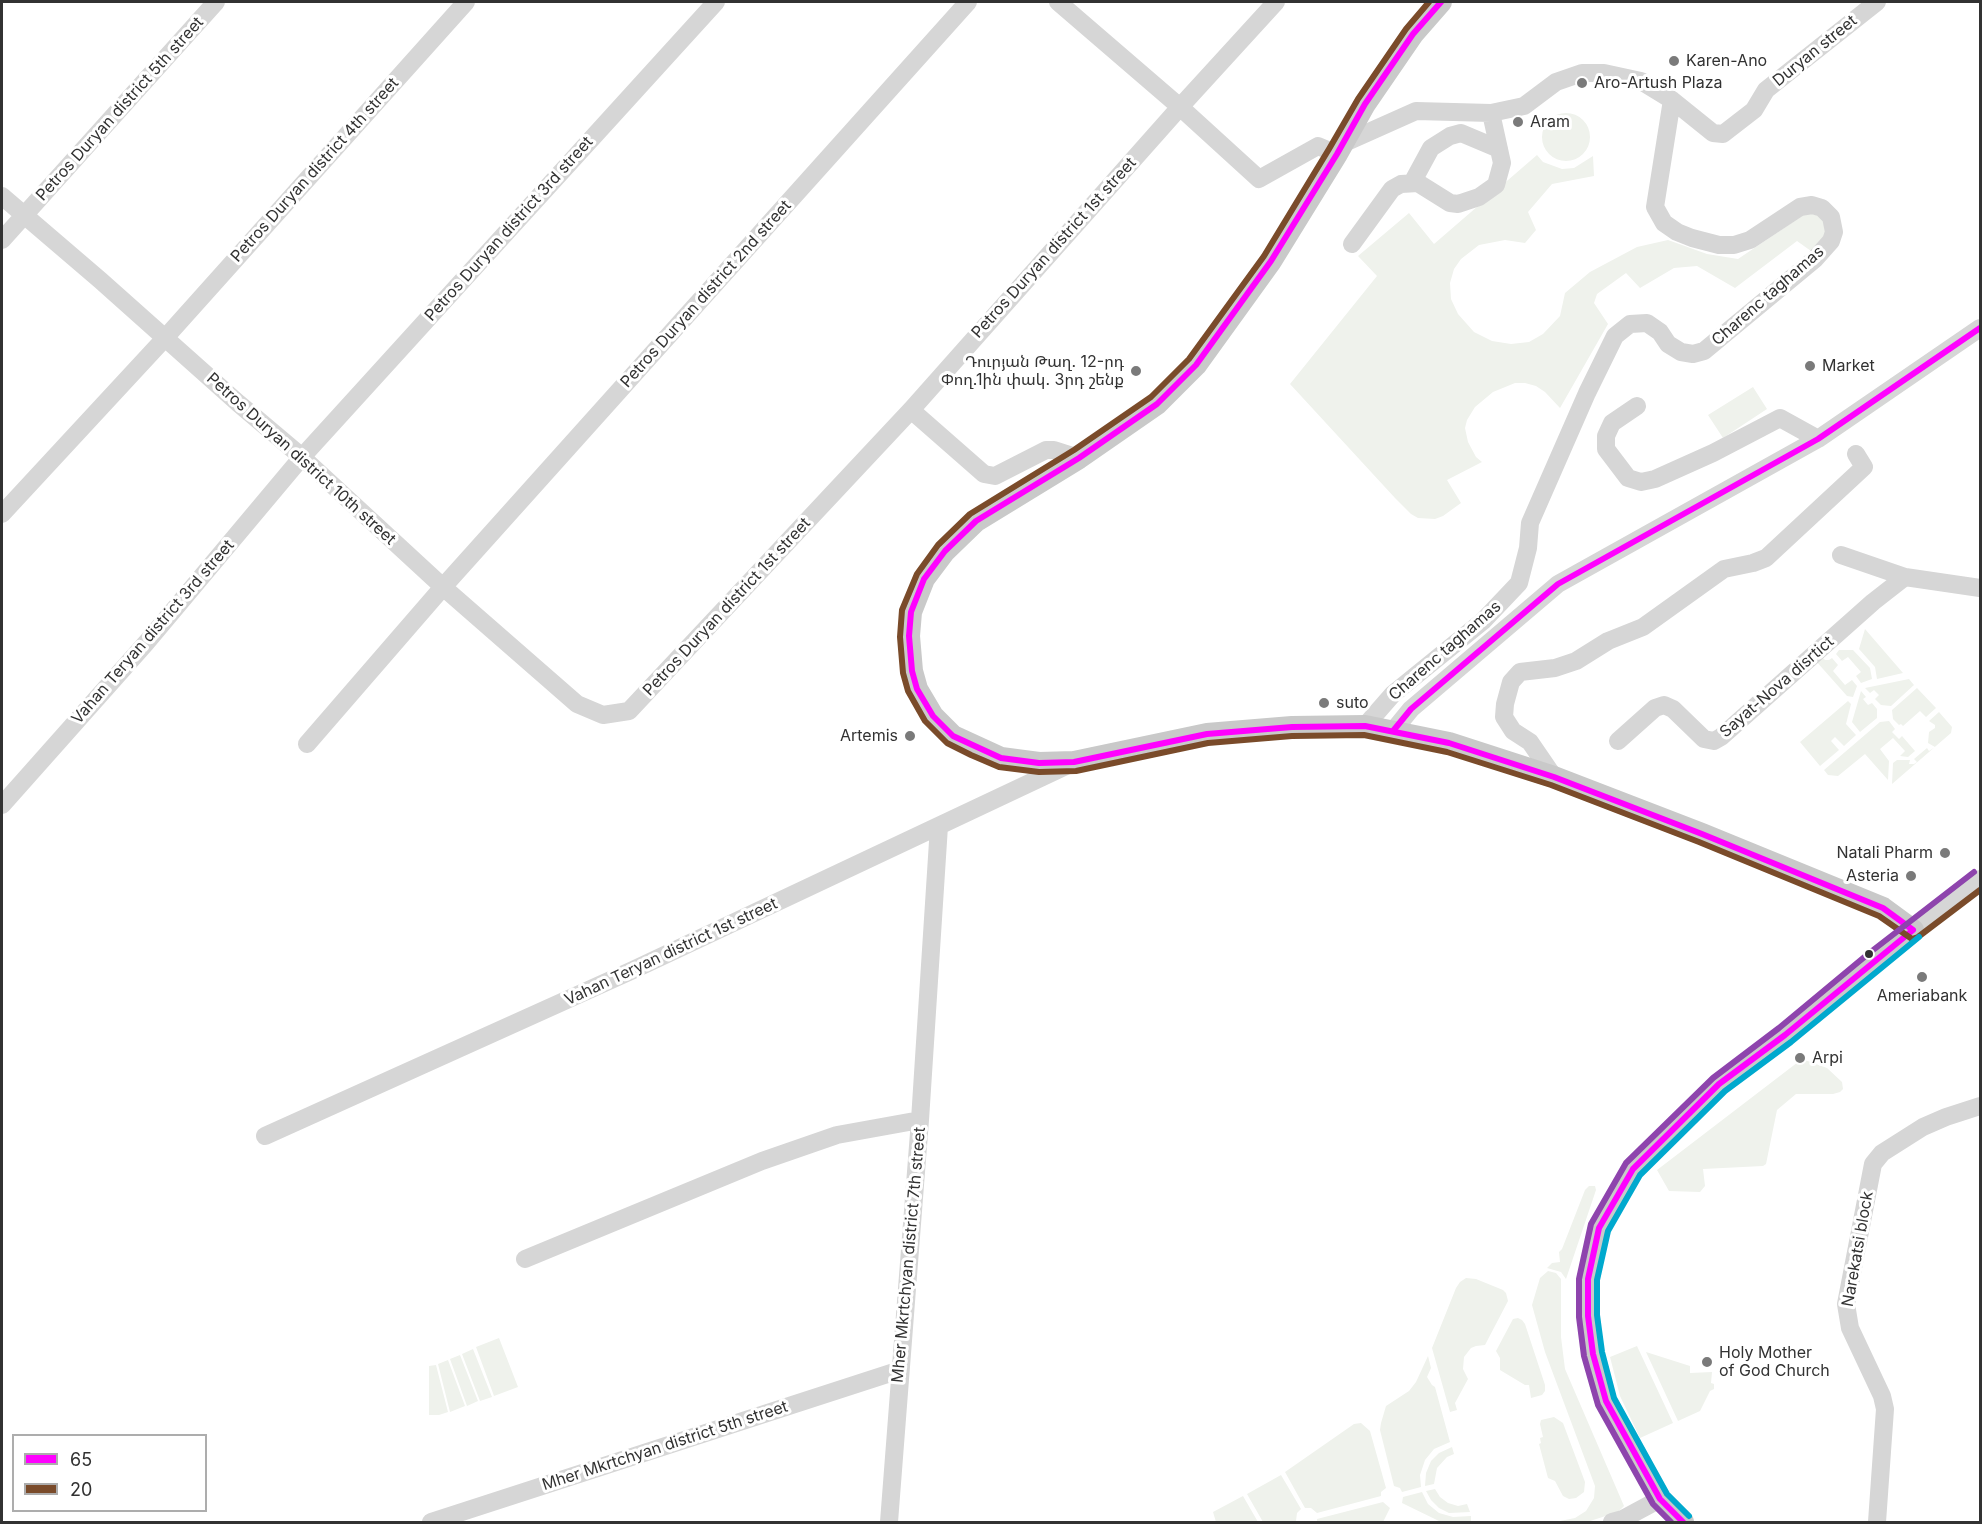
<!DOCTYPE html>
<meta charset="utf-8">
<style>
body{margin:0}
#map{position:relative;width:1982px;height:1524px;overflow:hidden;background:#fff;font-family:Inter,sans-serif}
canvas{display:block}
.frame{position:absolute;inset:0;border:3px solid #323232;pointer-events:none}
.legend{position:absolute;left:12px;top:1434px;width:195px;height:78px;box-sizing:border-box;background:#fff;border:2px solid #adadad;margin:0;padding:8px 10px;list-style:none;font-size:18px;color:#323232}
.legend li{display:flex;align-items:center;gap:12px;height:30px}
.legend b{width:30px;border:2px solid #adadad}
</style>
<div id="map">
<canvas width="1982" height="1524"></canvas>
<div class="frame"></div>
<ul class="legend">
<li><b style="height:8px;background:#f0f"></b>65</li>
<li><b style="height:8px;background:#7a4b2a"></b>20</li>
</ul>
</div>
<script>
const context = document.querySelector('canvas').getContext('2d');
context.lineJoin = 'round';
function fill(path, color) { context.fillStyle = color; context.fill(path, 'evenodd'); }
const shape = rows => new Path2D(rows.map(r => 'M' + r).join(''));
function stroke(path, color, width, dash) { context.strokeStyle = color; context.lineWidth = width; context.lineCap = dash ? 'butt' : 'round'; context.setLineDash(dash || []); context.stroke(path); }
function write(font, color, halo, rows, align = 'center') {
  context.font = font + ' Inter,"Noto Sans Armenian",sans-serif'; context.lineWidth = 6; context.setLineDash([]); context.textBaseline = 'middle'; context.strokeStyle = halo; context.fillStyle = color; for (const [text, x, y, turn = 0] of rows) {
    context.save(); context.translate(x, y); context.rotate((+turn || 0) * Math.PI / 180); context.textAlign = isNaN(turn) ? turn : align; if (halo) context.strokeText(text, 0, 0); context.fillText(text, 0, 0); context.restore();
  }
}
const green = shape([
 '1542 137a24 24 0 1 1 48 0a24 24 0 1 1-48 0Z',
 [1537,155,1543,162,1562,169,1574,168,1593,156,1594,176,1552,184,1528,212,1536,230,1525,243,1505,240,1479,245,1461,259,1454,269,1450,283,1451,299,1458,314,1474,332,1492,341,1511,344,1529,342,1543,334,1560,316,1565,293,1590,272,1637,247,1668,240,1707,254,1738,259,1808,212,1823,218,1826,234,1811,251,1797,241,1735,288,1697,266,1674,268,1640,288,1626,273,1597,294,1594,303,1608,324,1560,408,1545,392,1536,386,1525,383,1515,383,1493,392,1475,407,1467,420,1465,428,1468,442,1476,457,1482,462,1447,480,1461,503,1443,516,1435,519,1418,518,1411,514,1395,498,1290,384,1377,276,1358,256,1409,213,1434,244],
 [1753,387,1767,409,1723,438,1708,415],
 [1865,629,1903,673,1877,679,1875,667,1859,649],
 [1839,650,1853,650,1870,668,1872,679,1861,683,1856,676,1861,672,1848,657,1842,661,1836,654],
 [1820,655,1825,660,1829,660,1832,658,1838,665,1833,671,1845,685,1852,680,1857,686,1853,697,1847,696,1815,660],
 [1909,679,1914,685,1891,706,1881,705,1875,699,1879,695,1874,690,1870,693,1865,688],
 [1917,688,1936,708,1926,717,1920,711,1903,726,1901,724,1899,725,1893,719,1892,710],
 [1861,691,1866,697,1863,699,1868,705,1872,703,1877,709,1877,718,1860,732,1852,722],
 [1848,701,1851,704,1846,724,1856,735,1844,746,1835,737,1831,741,1839,750,1820,766,1800,742],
 [1939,712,1952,727,1951,733,1892,784,1893,763,1897,760,1910,760,1909,764,1914,764,1917,762,1914,759,1927,748,1929,751,1935,747,1928,743,1929,732,1935,728,1935,725,1929,721],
 [1889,721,1895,729,1892,732,1899,739,1902,736,1915,751,1908,757,1900,756,1905,751,1893,738,1880,749,1889,761,1888,780,1865,754,1838,776,1828,775,1824,770,1880,722],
 [1802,1059,1827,1068,1842,1082,1843,1089,1840,1092,1833,1094,1796,1094,1777,1110,1766,1164,1763,1166,1703,1169,1705,1186,1700,1192,1669,1191,1657,1170],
 [1589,1186,1595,1186,1596,1190,1566,1279,1561,1272,1547,1268,1552,1263,1560,1262,1559,1252,1562,1249,1585,1190],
 [1548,1271,1556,1273,1561,1279,1561,1337,1565,1369,1624,1506,1618,1512,1587,1522,1555,1522,1575,1518,1586,1511,1594,1498,1595,1486,1545,1352,1532,1305,1540,1278],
 [1466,1278,1476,1279,1503,1290,1506,1293,1508,1301,1485,1345,1476,1346,1471,1348,1464,1357,1463,1369,1468,1379,1455,1403,1457,1410,1450,1412,1432,1348,1456,1288,1460,1282],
 [1518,1318,1522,1320,1525,1324,1545,1385,1545,1391,1542,1395,1531,1398,1529,1385,1525,1385,1500,1370,1500,1358,1496,1351,1513,1319],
 [499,1338,518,1387,494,1396,476,1347],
 [1637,1346,1673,1423,1640,1438,1620,1396,1610,1357],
 [473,1349,492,1397,480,1401,462,1354],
 [1646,1352,1690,1366,1690,1373,1712,1372,1711,1383,1714,1384,1714,1389,1710,1391,1700,1411,1678,1421],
 [460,1355,478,1401,467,1406,450,1359],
 [1428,1356,1431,1368,1427,1377,1432,1385,1435,1387,1450,1442,1434,1449,1425,1460,1420,1475,1421,1487,1402,1492,1400,1488,1394,1486,1380,1430,1381,1423,1386,1406,1409,1391,1416,1382],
 [448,1360,465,1406,450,1412,438,1364],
 [436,1365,448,1412,439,1415,429,1415,429,1366],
 [1554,1417,1563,1423,1585,1482,1584,1492,1576,1498,1569,1499,1563,1496,1555,1481,1548,1478,1539,1444,1541,1443,1540,1438,1543,1437,1540,1424,1541,1420],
 [1361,1423,1370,1431,1386,1488,1381,1492,1381,1496,1317,1513,1311,1508,1305,1508,1285,1472,1354,1424],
 [1452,1447,1454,1454,1447,1457,1437,1468,1434,1484,1425,1486,1426,1473,1431,1461,1439,1453],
 [1281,1475,1301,1509,1297,1513,1296,1521,1293,1522,1263,1522,1247,1494],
 [1435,1489,1440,1497,1448,1503,1458,1506,1467,1504,1470,1512,1449,1513,1439,1508,1431,1500,1426,1491],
 [1422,1492,1428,1504,1439,1513,1453,1517,1471,1516,1471,1522,1441,1522,1402,1503,1403,1497],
 [1243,1496,1258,1522,1216,1522,1213,1512],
 [1383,1502,1390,1508,1383,1522,1317,1522,1317,1519]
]);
const minor = shape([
 [1058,2,1180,107,1259,179,1318,146,1337,154],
 [1342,144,1416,111,1491,113,1524,106,1556,82,1582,73,1604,73,1641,81,1672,100,1713,133,1723,134,1754,110,1766,90,1877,2],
 [1412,183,1431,148,1450,136,1461,133,1499,149],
 [2,196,100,280,238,403,302,457,443,587,577,704,603,715,629,711,911,410,1180,107,1276,2],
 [2,240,216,2],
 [1352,244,1392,189,1401,184,1418,183,1450,203,1458,204,1479,197,1496,185,1502,163,1491,113],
 [1637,406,1612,423,1606,436,1606,449,1628,478,1641,482,1655,479,1713,453,1780,418,1818,439],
 [911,410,984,474,995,476,1046,450,1054,450,1079,458],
 [2,514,165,338,466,2],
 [1841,555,1905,577,1980,588],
 [1365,726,1393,694,1483,621,1519,583,1528,548,1530,523,1587,393,1615,336,1630,324,1647,323,1660,332,1668,344,1681,352,1693,354,1704,351,1815,259,1831,241,1834,232,1831,217,1822,208,1812,205,1800,207,1750,240,1734,245,1719,245,1692,238,1677,232,1664,223,1655,207,1672,100],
 [1393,731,1411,709,1558,584,1818,439,1980,328],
 [1618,741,1655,708,1664,705,1673,709,1704,739,1714,741,1721,737,1873,602,1905,577],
 [307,744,443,587,968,2],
 [1554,777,1530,742,1513,731,1504,717,1505,704,1511,682,1520,672,1555,668,1576,661,1608,641,1643,627,1724,569,1753,563,1766,558,1864,467,1856,454],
 [2,805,146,643,302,457,716,2],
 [1913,930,1980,879],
 [265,1136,633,970,1070,764],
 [525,1259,762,1161,837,1135,920,1120],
 [431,1522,900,1370],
 [889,1522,920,1120,939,826],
 [1612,1522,1623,1519,1660,1499],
 [1877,1522,1885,1409,1882,1396,1850,1328,1846,1304,1873,1164,1882,1153,1923,1127,1946,1117,1980,1106]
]);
const major = shape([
 [1441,2,1413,34,1365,104,1337,154,1271,261,1196,365,1157,404,1079,458,976,521,945,551,924,579,911,612,909,636,912,671,917,689,933,716,953,736,1001,758,1039,763,1074,762,1207,734,1292,727,1365,726,1449,743,1554,777,1702,834,1883,908,1913,930,1874,961,1785,1035,1719,1084,1633,1169,1599,1228,1588,1279,1588,1316,1593,1354,1606,1401,1660,1499,1683,1522]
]);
const bus1 = shape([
 [1441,2,1413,34,1365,104,1337,154,1271,261,1196,365,1157,404,1079,458,976,521,945,551,924,579,911,612,909,636,912,671,917,689,933,716,953,736,1001,758,1039,763,1074,762,1207,734,1292,727,1365,726,1449,743,1554,777,1702,834,1883,908,1913,930],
 [1393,731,1411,709,1558,584,1818,439,1980,328],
 [1683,1522,1660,1499,1606,1401,1593,1354,1588,1316,1588,1279,1599,1228,1633,1169,1719,1084,1785,1035,1913,930]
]);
const bus2 = shape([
 [1429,2,1406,29,1358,99,1329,149,1264,256,1189,359,1151,397,1074,450,970,514,938,545,917,574,902,610,900,637,903,673,908,691,925,721,947,743,971,755,999,767,1039,772,1076,771,1208,743,1292,736,1364,735,1447,752,1551,785,1699,842,1879,916,1912,939,1918,937,1980,890]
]);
const bus3 = shape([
 [1671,1522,1653,1504,1598,1405,1584,1356,1579,1317,1579,1279,1591,1224,1626,1163,1713,1078,1779,1028,1868,954,1974,872]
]);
const bus4 = shape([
 [1689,1516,1667,1494,1614,1398,1602,1352,1597,1315,1597,1280,1608,1231,1640,1175,1725,1091,1791,1042,1919,937]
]);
const markers = [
 [1674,61,6,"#7a7a7a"],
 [1582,83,6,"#7a7a7a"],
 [1518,122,6,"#7a7a7a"],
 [1810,366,6,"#7a7a7a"],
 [1136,371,6,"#7a7a7a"],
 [1324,703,6,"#7a7a7a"],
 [910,736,6,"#7a7a7a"],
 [1945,853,6,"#7a7a7a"],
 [1911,876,6,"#7a7a7a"],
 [1869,954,5,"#323232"],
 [1922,977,6,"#7a7a7a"],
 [1800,1058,6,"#7a7a7a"],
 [1707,1362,6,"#7a7a7a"]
];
const streetNames = [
 ["Duryan street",1815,51,-39],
 ["Petros Duryan district 5th street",120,109,-48],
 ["Petros Duryan district 4th street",315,170,-48],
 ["Petros Duryan district 3rd street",509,229,-48],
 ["Petros Duryan district 1st street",1054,248,-48],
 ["Petros Duryan district 2nd street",706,294,-48],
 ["Charenc taghamas",1768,296,-41],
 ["Petros Duryan district 10th street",301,459,42],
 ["Petros Duryan district 1st street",727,607,-47],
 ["Vahan Teryan district 3rd street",153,632,-49],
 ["Charenc taghamas",1445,651,-41],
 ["Sayat-Nova disrtict",1777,687,-41],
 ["Vahan Teryan district 1st street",671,952,-25],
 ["Narekatsi block",1858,1249,-80],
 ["Mher Mkrtchyan district 7th street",909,1255,-85],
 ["Mher Mkrtchyan district 5th street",665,1446,-18]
];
const poiNames = [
 ["Karen-Ano",1686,61],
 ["Aro-Artush Plaza",1594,83],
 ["Aram",1530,122],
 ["Դուրյան Թաղ. 12-րդ",1124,362,"right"],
 ["Փող.1ին փակ․ 3րդ շենք",1124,380,"right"],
 ["Market",1822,366],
 ["suto",1336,703],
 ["Artemis",898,736,"right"],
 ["Natali Pharm",1933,853,"right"],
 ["Asteria",1899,876,"right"],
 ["Ameriabank",1922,996,"center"],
 ["Arpi",1812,1058],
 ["Holy Mother",1719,1353],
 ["of God Church",1719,1371]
];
fill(green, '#eff2ec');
stroke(minor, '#d6d6d6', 18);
stroke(major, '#c9c9c9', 22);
stroke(bus1, '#f0f', 6);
stroke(bus2, '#7a4b2a', 6);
stroke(bus3, '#8e44ad', 6);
stroke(bus4, '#00a9ce', 6);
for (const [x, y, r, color] of markers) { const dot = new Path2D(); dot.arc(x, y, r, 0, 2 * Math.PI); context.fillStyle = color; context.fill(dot); stroke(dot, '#fff', 2); }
write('16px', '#323232', '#fff', streetNames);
write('16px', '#323232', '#fff', poiNames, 'left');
</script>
